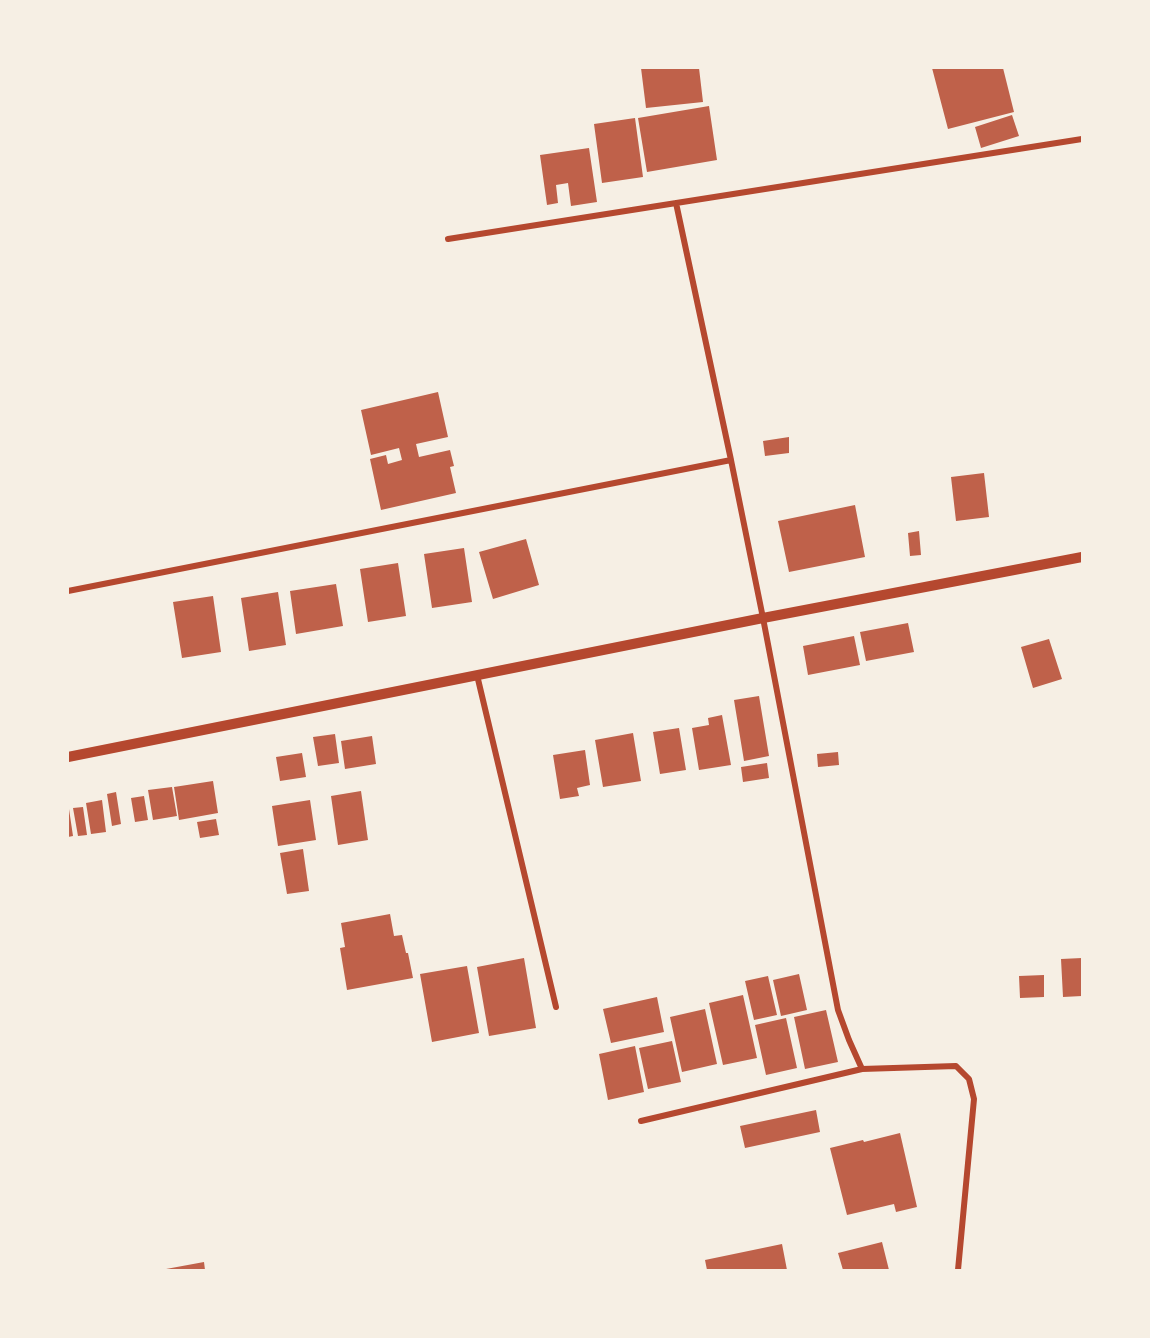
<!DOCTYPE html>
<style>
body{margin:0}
#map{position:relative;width:1150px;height:1338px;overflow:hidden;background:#f6efe4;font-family:Figtree,sans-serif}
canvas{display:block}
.frame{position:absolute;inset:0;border:69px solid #f6efe4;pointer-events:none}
</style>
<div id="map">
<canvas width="1150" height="1338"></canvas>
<div class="frame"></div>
</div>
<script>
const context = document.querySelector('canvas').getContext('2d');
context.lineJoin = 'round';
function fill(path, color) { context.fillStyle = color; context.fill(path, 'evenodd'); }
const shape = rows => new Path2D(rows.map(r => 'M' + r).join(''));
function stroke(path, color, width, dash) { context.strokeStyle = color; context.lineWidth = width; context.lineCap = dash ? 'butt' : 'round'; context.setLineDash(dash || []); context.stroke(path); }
const building = shape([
 [641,68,699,68,703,102,646,108],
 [932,68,1003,68,1014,112,948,129],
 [709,106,717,160,647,172,638,118],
 [1012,115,1019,136,981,148,975,127],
 [635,118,643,177,602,183,594,124],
 [589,148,597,202,571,206,568,183,556,185,558,203,547,205,540,155],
 [438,392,448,437,416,444,419,457,450,450,454,466,450,467,456,493,381,510,370,459,386,455,388,464,402,460,399,448,371,455,361,410],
 [789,437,789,453,765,456,763,441],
 [984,473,989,517,956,521,951,477],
 [855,505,865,557,789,572,778,521],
 [919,531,921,555,910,556,908,533],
 [526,539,539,585,493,599,479,552],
 [464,548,472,602,432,608,424,554],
 [398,563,406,616,368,622,360,569],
 [336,584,343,626,296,634,290,591],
 [278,592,286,645,249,651,241,598],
 [213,596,221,652,182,658,173,602],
 [908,623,914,652,866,661,860,632],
 [854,636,860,665,808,675,803,646],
 [1049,639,1062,679,1033,688,1021,647],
 [759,696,769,756,744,761,734,700],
 [722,715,731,765,699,770,692,728,709,725,708,718],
 [679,728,686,770,660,774,653,732],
 [633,733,641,781,603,787,595,740],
 [335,734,339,763,318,766,313,737],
 [372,736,376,764,345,769,341,741],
 [585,750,590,785,577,788,579,796,560,799,553,755],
 [838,752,839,765,818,767,817,754],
 [302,753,306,777,280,781,276,757],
 [767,763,769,778,743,782,741,767],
 [213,781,218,813,179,820,174,787],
 [172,787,177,816,153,820,148,790],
 [361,791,368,840,338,845,331,796],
 [116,792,121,824,112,826,107,794],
 [144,796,148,820,135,822,131,798],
 [102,800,106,832,91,834,86,803],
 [310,800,316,840,278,846,272,806],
 [83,807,87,835,78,836,73,808],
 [69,809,73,836,68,837,68,810],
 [216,819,219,835,200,838,197,822],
 [303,849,309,891,287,894,280,853],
 [390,914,394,936,402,935,406,953,408,953,413,978,347,990,340,948,345,947,341,923],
 [524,958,536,1028,489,1036,477,967],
 [1082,958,1082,996,1063,997,1061,959],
 [467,966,479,1033,432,1042,420,974],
 [799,974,807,1010,781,1016,773,980],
 [1044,975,1044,997,1020,998,1019,976],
 [768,976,777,1015,754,1020,745,981],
 [743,995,757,1058,723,1065,709,1003],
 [657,997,664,1032,611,1043,603,1009],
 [705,1009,717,1064,682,1072,670,1017],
 [826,1010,838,1062,805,1069,794,1017],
 [786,1018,797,1068,766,1075,755,1025],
 [672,1041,681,1082,648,1089,639,1048],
 [635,1046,644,1092,608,1100,599,1054],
 [816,1110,820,1132,745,1148,740,1126],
 [900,1133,917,1207,896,1212,894,1204,847,1215,830,1148,863,1140,864,1142],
 [882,1242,889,1270,843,1270,838,1253],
 [782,1244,787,1270,707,1270,705,1260],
 [204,1262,205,1270,166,1270,166,1269]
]);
const minor = shape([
 [676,203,731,460],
 [448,239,1082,139],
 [68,591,731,460,763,618,838,1010,849,1040,862,1069,956,1066,969,1079,974,1099,958,1270],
 [477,675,556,1007],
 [641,1121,862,1069]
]);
const tertiary = shape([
 [68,757,763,618,1082,557]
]);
fill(building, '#bf614a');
stroke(minor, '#b5482f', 6);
stroke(tertiary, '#b5482f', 10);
</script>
